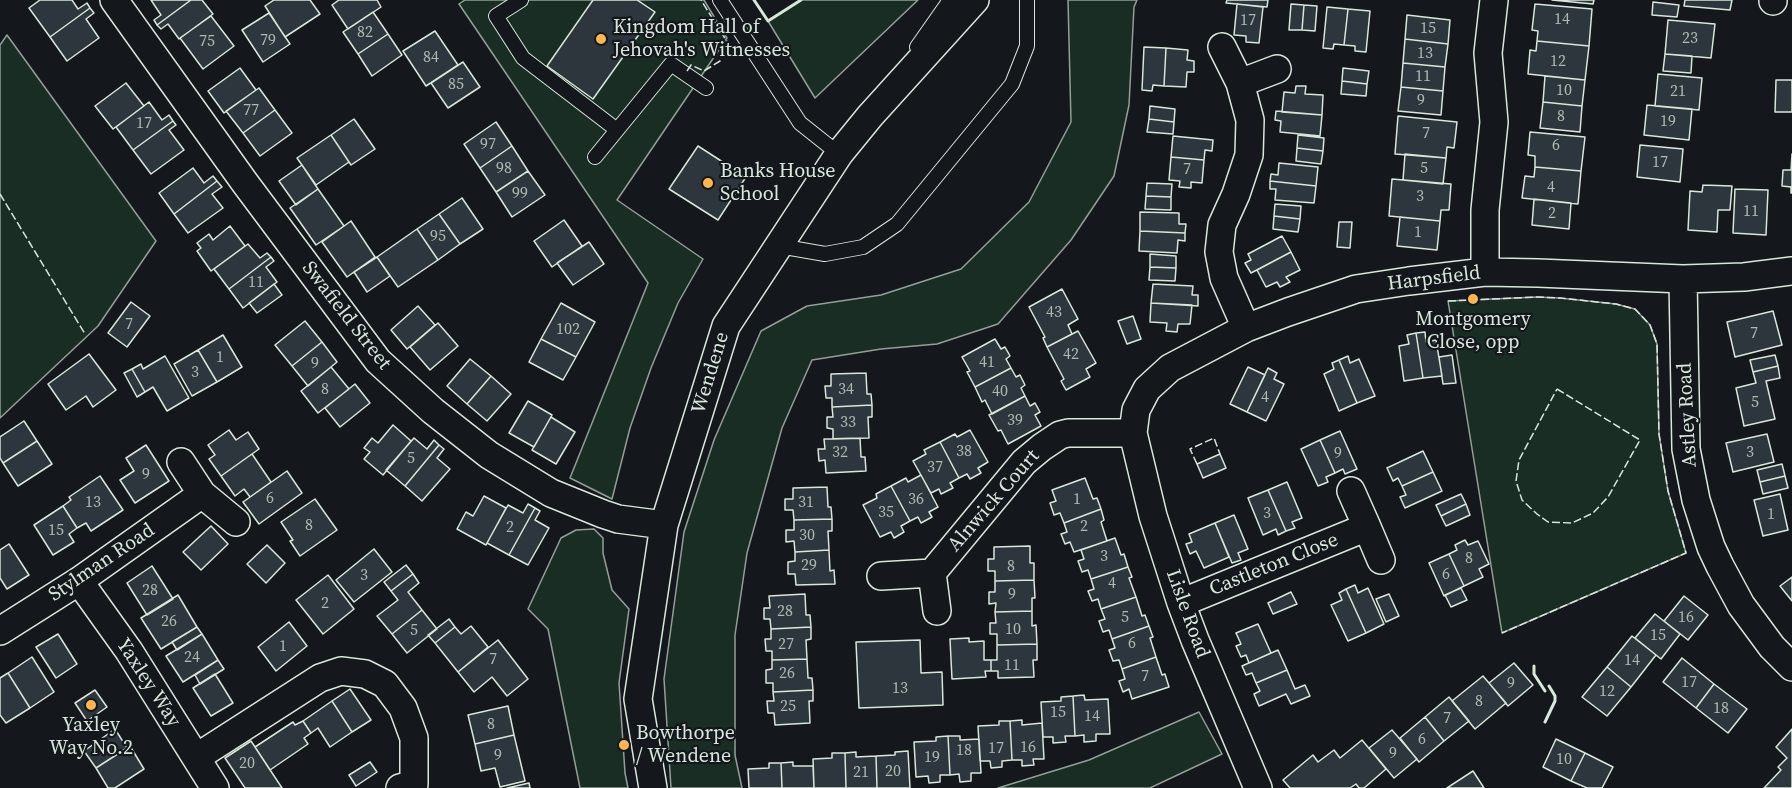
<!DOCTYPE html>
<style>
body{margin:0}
canvas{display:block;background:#14181c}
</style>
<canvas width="1792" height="788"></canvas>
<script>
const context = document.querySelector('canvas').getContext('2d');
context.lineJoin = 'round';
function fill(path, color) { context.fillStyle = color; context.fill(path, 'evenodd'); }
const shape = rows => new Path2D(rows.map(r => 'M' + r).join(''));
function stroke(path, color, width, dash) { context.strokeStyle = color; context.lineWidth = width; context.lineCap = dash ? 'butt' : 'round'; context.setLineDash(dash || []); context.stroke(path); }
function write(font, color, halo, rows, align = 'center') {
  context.font = font + ' "Source Serif 4",serif'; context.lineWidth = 4.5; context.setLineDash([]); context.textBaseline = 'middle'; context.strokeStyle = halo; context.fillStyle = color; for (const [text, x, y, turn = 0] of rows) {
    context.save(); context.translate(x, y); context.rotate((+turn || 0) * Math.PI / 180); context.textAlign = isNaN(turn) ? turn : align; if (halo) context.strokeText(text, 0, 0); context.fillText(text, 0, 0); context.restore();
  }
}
const green = shape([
 [465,0,704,0,727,38,617,200,703,259,678,303,651,368,630,428,612,499,570,478,648,283,459,4,465,0],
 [801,0,918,0,815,98,768,21,801,0],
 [1068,0,1137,0,1134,7,1129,105,1114,176,1071,240,998,324,937,344,881,349,812,360,782,428,747,553,735,635,735,755,742,788,671,788,664,679,684,532,714,440,761,331,807,306,881,295,961,269,1029,202,1071,122,1068,0],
 [7,35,156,241,98,326,0,418,0,45,7,35],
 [1537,297,1560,298,1616,304,1635,309,1650,325,1657,344,1659,434,1668,491,1686,553,1502,633,1448,301,1537,297],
 [594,529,603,538,603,553,612,590,629,609,619,683,625,773,628,788,580,788,548,629,528,609,561,538,576,530,594,529],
 [1199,712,1222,754,1150,788,998,788,1089,760,1199,712]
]);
const building = shape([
 [40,0,72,0,78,9,87,3,90,8,50,37,29,8,40,0],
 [151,0,191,0,157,25,154,20,161,15,151,0],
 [191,0,202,0,213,14,179,39,168,24,161,29,157,25,191,0],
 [274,0,310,0,320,14,285,37,265,6,274,0],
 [339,0,377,0,381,7,348,29,332,5,339,0],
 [593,0,637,0,655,12,593,99,547,66,593,0],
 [1227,0,1268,0,1267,7,1226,3,1227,0],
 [1552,0,1594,0,1593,4,1552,0],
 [1685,0,1732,0,1730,10,1684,6,1685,0],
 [1653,2,1679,5,1677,17,1652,15,1653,2],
 [1237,4,1263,7,1259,43,1246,42,1246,36,1234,35,1237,4],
 [1291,4,1304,5,1302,30,1289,30,1291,4],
 [1535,4,1592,9,1589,46,1537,41,1538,31,1532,30,1535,4],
 [1304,5,1317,6,1315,31,1302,30,1304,5],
 [1327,7,1348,9,1344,45,1334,44,1333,49,1323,48,1327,7],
 [90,8,94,13,86,19,99,38,67,61,50,37,90,8],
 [1348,9,1370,11,1366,52,1355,51,1355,46,1344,45,1348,9],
 [373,12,388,34,358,54,343,32,373,12],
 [269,13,290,44,263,62,242,30,269,13],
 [1407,15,1450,20,1448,44,1405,39,1407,15],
 [211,16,234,46,203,69,180,38,211,16],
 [1668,20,1715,24,1711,58,1665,54,1668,20],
 [435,31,458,65,426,86,403,51,435,31],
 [388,34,402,55,372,76,358,54,388,34],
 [1405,39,1448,44,1445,67,1403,63,1405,39],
 [1537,41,1589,46,1585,80,1528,74,1530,50,1536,51,1537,41],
 [1144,47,1166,48,1164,86,1153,85,1152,91,1142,90,1144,47],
 [1166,48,1188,50,1187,60,1194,61,1194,72,1187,72,1186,87,1164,86,1166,48],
 [1665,54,1692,56,1691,73,1663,71,1665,54],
 [463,62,480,87,448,108,431,83,463,62],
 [1403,63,1445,67,1443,91,1401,87,1403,63],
 [240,68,256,90,224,113,208,91,240,68],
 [1343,68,1369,71,1367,84,1342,81,1343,68],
 [1658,74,1702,78,1699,110,1655,106,1658,74],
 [1545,76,1585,80,1582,106,1543,102,1545,76],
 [1776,80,1792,80,1792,112,1775,112,1776,80],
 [1342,81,1367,84,1366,96,1341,94,1342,81],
 [126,83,144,106,113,129,95,106,126,83],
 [1296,86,1306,86,1305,94,1323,95,1322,115,1282,112,1284,92,1295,93,1296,86],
 [1401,87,1443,91,1441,115,1398,111,1401,87],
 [259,88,275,110,243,133,226,111,259,88],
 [149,102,162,120,169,115,173,121,133,150,116,127,149,102],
 [1543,102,1582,106,1580,132,1540,128,1543,102],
 [1647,105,1692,109,1689,140,1644,135,1647,105],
 [1150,106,1175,109,1174,122,1149,119,1150,106],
 [275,110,292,133,260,156,243,133,275,110],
 [1276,111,1322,115,1320,136,1280,132,1281,121,1275,120,1276,111],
 [1398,116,1457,122,1454,148,1447,147,1446,158,1395,154,1398,116],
 [354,119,375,149,351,165,331,135,354,119],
 [1149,119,1174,122,1173,134,1147,132,1149,119],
 [173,121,176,125,169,130,184,150,151,174,133,150,173,121],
 [496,122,512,146,480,168,464,144,496,122],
 [1530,132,1585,137,1581,171,1535,167,1535,156,1528,155,1530,132],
 [331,135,349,162,316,185,297,158,331,135],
 [1298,135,1324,138,1323,151,1297,148,1298,135],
 [1173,136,1213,140,1212,151,1205,150,1204,160,1171,157,1173,136],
 [1640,145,1683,149,1680,182,1637,177,1640,145],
 [512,146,528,171,496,192,480,168,512,146],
 [698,146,746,177,718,220,669,189,698,146],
 [1297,148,1323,151,1321,164,1296,161,1297,148],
 [1405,154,1446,158,1443,184,1403,180,1405,154],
 [1792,154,1792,193,1791,193,1791,187,1782,186,1783,170,1791,170,1792,154],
 [1171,157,1204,160,1202,183,1191,182,1191,188,1179,187,1180,181,1169,180,1171,157],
 [1279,163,1318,167,1316,186,1270,181,1271,174,1278,175,1279,163],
 [302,165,318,189,296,205,279,181,302,165],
 [1535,167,1581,171,1578,204,1522,198,1525,176,1534,177,1535,167],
 [193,168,204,183,213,176,217,181,174,214,159,193,193,168],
 [528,171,545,195,512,217,496,192,528,171],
 [1392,179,1451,184,1449,210,1441,210,1440,221,1389,216,1392,179],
 [217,181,222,187,212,194,223,208,188,233,174,214,217,181],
 [1270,181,1316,186,1314,203,1275,200,1276,189,1270,189,1270,181],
 [1147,183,1172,184,1171,197,1146,196,1147,183],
 [1703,185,1732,186,1730,210,1718,210,1717,232,1688,230,1690,191,1702,192,1703,185],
 [318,189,344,226,316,245,290,208,318,189],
 [1735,189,1768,190,1766,235,1733,233,1735,189],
 [1146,196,1171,197,1171,210,1145,209,1146,196],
 [462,198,483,229,460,244,439,214,462,198],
 [1534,199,1571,203,1569,229,1532,225,1534,199],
 [1275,204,1301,206,1300,219,1274,216,1275,204],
 [1140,212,1179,213,1179,224,1186,224,1185,233,1140,231,1140,212],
 [439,214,460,244,438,260,417,229,439,214],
 [1274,216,1300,219,1298,232,1273,229,1274,216],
 [1400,217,1440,221,1437,250,1397,246,1400,217],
 [564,220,582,246,552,267,534,241,564,220],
 [351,221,375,257,347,277,322,242,351,221],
 [1339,222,1352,222,1350,248,1337,247,1339,222],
 [230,226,245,246,211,271,197,251,201,248,197,243,209,234,213,240,230,226],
 [417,229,438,260,398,287,377,257,417,229],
 [1140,231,1185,233,1185,241,1178,240,1177,253,1139,251,1140,231],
 [1282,236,1291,252,1251,273,1245,263,1251,260,1248,254,1282,236],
 [589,242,604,264,573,285,557,263,589,242],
 [248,244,260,258,267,253,271,257,229,289,214,269,248,244],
 [1291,252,1300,270,1286,277,1290,282,1280,287,1277,282,1266,287,1257,270,1291,252],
 [1150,254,1176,256,1176,268,1150,267,1150,254],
 [271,257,274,261,266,267,277,282,243,308,229,289,271,257],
 [377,257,390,276,367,292,354,272,377,257],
 [1150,267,1176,268,1175,281,1149,280,1150,267],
 [274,284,282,295,257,313,249,303,274,284],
 [1153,284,1193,286,1192,295,1198,295,1198,306,1151,303,1153,284],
 [1062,289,1078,319,1068,325,1072,334,1047,347,1043,338,1045,337,1029,307,1062,289],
 [131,302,150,316,127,347,108,333,131,302],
 [561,303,595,322,576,357,541,339,561,303],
 [1151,303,1192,305,1190,324,1178,324,1177,332,1166,331,1167,323,1150,322,1151,303],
 [418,306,435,325,407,349,391,330,418,306],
 [1773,311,1782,345,1735,357,1727,322,1773,311],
 [1133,316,1141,339,1127,344,1118,321,1133,316],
 [305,321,322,342,292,366,275,345,305,321],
 [438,323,458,346,430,370,410,347,438,323],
 [1078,331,1096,363,1086,369,1090,377,1066,390,1061,381,1064,379,1047,347,1078,331],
 [1425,332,1426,342,1436,340,1442,376,1423,378,1416,333,1425,332],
 [1416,333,1423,378,1404,381,1399,346,1409,344,1407,335,1416,333],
 [223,335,242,367,217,382,198,350,223,335],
 [541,339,576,357,563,380,529,362,541,339],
 [995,339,1001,349,1005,347,1010,356,1006,359,1011,368,975,387,967,372,970,371,962,357,995,339],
 [322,342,337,362,308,386,292,366,322,342],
 [198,350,217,382,192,396,174,364,198,350],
 [89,354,116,390,93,407,86,396,66,410,48,384,89,354],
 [1452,355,1456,383,1443,384,1439,357,1452,355],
 [1775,355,1778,366,1753,372,1750,360,1775,355],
 [165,356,189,398,167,411,153,387,145,392,132,369,141,364,143,369,165,356],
 [1348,356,1350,363,1359,359,1375,396,1357,403,1339,360,1348,356],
 [470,359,491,376,467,404,447,386,470,359],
 [1339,360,1357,403,1339,411,1324,374,1334,369,1332,363,1339,360],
 [1778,366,1780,378,1766,381,1775,419,1744,426,1736,388,1756,383,1753,372,1778,366],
 [331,367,349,389,318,413,301,391,331,367],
 [1248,367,1265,375,1247,412,1230,404,1248,367],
 [1011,368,1016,377,1020,375,1025,385,1021,388,1025,396,992,414,985,400,982,402,975,387,1011,368],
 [1268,368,1277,373,1274,379,1284,384,1266,421,1247,412,1268,368],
 [132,369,145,392,137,397,124,373,132,369],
 [866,373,867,394,871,394,872,405,832,407,832,398,826,398,825,386,831,386,831,374,866,373],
 [491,376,511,394,487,421,467,404,491,376],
 [355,384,370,403,340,427,325,408,355,384],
 [1025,396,1030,406,1035,403,1040,412,1035,415,1041,426,1008,444,1001,430,998,431,989,415,1025,396],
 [528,401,552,415,534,447,509,433,528,401],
 [872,405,872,417,868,417,869,438,833,439,833,429,827,428,827,417,833,417,832,407,872,405],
 [551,417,575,432,556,464,532,450,551,417],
 [24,421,37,441,3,463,0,458,0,437,24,421],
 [393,425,411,441,383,475,364,459,370,452,364,448,372,438,378,443,393,425],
 [229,430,236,440,248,432,259,449,221,476,209,459,215,455,208,445,229,430],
 [970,430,988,462,978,468,981,473,970,479,967,474,959,478,940,442,955,434,957,437,970,430],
 [1340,431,1357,469,1345,474,1343,469,1335,473,1320,440,1340,431],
 [1767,434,1774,462,1733,472,1726,443,1767,434],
 [414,438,427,449,434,440,439,445,405,486,386,470,414,438],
 [860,438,861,457,865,457,866,471,826,473,825,460,819,461,818,449,825,449,824,439,860,438],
 [1320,440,1335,473,1326,477,1328,482,1318,486,1301,449,1320,440],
 [37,441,52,464,18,486,3,463,37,441],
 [940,442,959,478,950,483,953,488,941,494,939,489,931,493,913,461,926,454,924,450,940,442],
 [146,445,169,481,135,503,120,480,134,471,126,458,146,445],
 [439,445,444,449,437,458,450,469,422,501,405,486,439,445],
 [1423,451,1433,472,1402,486,1398,478,1393,481,1387,468,1423,451],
 [252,454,271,482,250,497,244,489,235,496,221,476,252,454],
 [1220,454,1226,468,1203,478,1197,464,1220,454],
 [1782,464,1785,476,1760,482,1757,470,1782,464],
 [287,471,302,493,259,524,243,502,287,471],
 [1433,472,1442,491,1405,508,1400,497,1406,495,1402,486,1433,472],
 [921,475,938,507,929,512,932,517,921,523,918,517,910,521,891,486,906,478,908,482,921,475],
 [100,476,123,510,91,531,86,523,77,528,63,506,71,500,69,497,100,476],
 [1785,476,1788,488,1763,494,1760,482,1785,476],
 [1085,478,1093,499,1097,498,1101,509,1064,523,1060,513,1054,515,1050,503,1056,501,1052,490,1085,478],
 [1287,482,1302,518,1292,522,1295,528,1286,531,1268,490,1287,482],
 [891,486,910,521,901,526,904,532,894,538,891,532,880,537,863,505,877,498,876,494,891,486],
 [827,487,828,507,831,507,832,519,794,520,793,510,785,510,785,499,793,499,793,488,827,487],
 [1268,490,1286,531,1278,535,1276,529,1263,535,1248,498,1268,490],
 [1461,494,1466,504,1441,516,1436,505,1461,494],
 [1780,494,1788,530,1763,536,1754,500,1780,494],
 [484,496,506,508,486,545,457,529,466,512,473,516,484,496],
 [315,499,337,530,300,556,290,541,293,540,281,522,315,499],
 [528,504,535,508,509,555,487,543,508,505,523,513,528,504],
 [1466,504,1470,515,1446,526,1441,516,1466,504],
 [63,506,77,528,69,534,74,542,53,555,34,525,63,506],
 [535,508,540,511,535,520,549,528,528,565,509,555,535,508],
 [1101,509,1104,520,1101,522,1107,541,1074,552,1070,542,1065,544,1061,534,1067,532,1064,523,1101,509],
 [1234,515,1248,549,1238,553,1241,560,1232,563,1215,523,1234,515],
 [832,519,832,531,828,531,829,550,795,552,794,541,786,542,786,530,794,530,794,520,832,519],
 [1215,523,1229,557,1204,568,1196,551,1190,554,1186,544,1192,542,1189,534,1215,523],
 [211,526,228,544,201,570,183,552,211,526],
 [1115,538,1121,555,1124,554,1128,567,1091,579,1088,570,1082,572,1078,561,1084,559,1081,550,1115,538],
 [1465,540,1468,545,1478,541,1489,564,1479,569,1483,577,1464,586,1449,554,1457,550,1455,545,1465,540],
 [9,544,29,575,7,589,0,578,0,550,9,544],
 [267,545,285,563,266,583,247,564,267,545],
 [1030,546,1030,563,1034,563,1034,580,995,581,995,571,988,571,988,559,994,559,994,547,1030,546],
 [374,549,392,572,354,602,336,580,374,549],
 [829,550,830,571,834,570,835,584,796,585,795,574,788,574,788,562,795,561,795,552,829,550],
 [1449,554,1464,586,1444,596,1429,563,1449,554],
 [406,565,413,574,391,591,384,582,406,565],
 [152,566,173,599,147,615,127,583,152,566],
 [1128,567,1132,577,1129,578,1136,597,1101,609,1098,599,1092,601,1088,591,1094,589,1091,579,1128,567],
 [413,574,419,583,408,592,422,610,392,634,377,616,398,600,391,591,413,574],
 [328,575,354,609,323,634,296,600,328,575],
 [1792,577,1792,601,1780,586,1792,577],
 [1034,580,1035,598,1032,598,1032,611,995,612,996,603,989,604,989,592,995,592,995,581,1034,580],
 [1355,585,1358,593,1368,588,1384,624,1366,633,1346,589,1355,585],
 [1461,588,1467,600,1451,607,1445,595,1461,588],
 [1346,589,1366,633,1348,641,1331,605,1342,600,1339,593,1346,589],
 [1291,592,1297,604,1273,614,1268,603,1291,592],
 [805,594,806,615,810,615,811,627,771,629,770,619,764,619,764,608,770,608,769,596,805,594],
 [1389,594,1399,616,1386,622,1376,599,1389,594],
 [178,595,197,627,161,649,141,618,178,595],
 [1684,596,1708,615,1688,640,1664,621,1684,596],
 [1136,597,1142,616,1145,615,1149,626,1112,639,1109,630,1103,632,1099,621,1105,619,1101,609,1136,597],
 [422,610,437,629,407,653,392,634,422,610],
 [1032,611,1032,626,1036,625,1037,644,997,645,997,634,990,634,990,623,996,623,995,612,1032,611],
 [1655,614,1680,634,1661,659,1635,638,1655,614],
 [449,619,455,627,435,643,428,635,449,619],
 [289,622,307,646,276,671,258,647,289,622],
 [1258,624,1271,653,1249,663,1246,655,1241,657,1236,646,1241,644,1236,633,1258,624],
 [471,626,488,647,458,672,435,643,455,627,461,634,471,626],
 [1149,626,1153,637,1150,638,1156,657,1122,669,1119,660,1113,661,1109,650,1115,648,1112,639,1149,626],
 [197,627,202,634,177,650,172,642,197,627],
 [811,627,811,639,806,640,807,659,772,660,772,651,766,651,765,639,771,639,771,629,811,627],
 [58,634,77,664,56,678,36,647,58,634],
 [202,634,218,660,183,682,166,656,202,634],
 [1632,636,1656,655,1631,687,1607,667,1632,636],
 [969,638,969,642,984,641,984,660,991,660,991,671,985,671,986,677,952,679,950,639,969,638],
 [498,640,528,679,507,696,492,677,474,692,458,672,498,640],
 [920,640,921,673,942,672,943,705,859,708,856,642,920,640],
 [1037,644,1037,660,1033,660,1034,677,998,678,998,671,991,671,991,660,997,660,997,645,1037,644],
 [1278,650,1287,670,1256,683,1252,673,1246,675,1242,666,1278,650],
 [32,657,54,692,30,708,8,673,32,657],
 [1156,657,1162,675,1165,674,1169,687,1132,699,1129,689,1123,692,1119,681,1125,679,1122,669,1156,657],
 [1682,658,1714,684,1696,708,1663,682,1682,658],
 [807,659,808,678,812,678,813,690,773,692,773,683,766,683,766,670,772,669,772,660,807,659],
 [218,660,224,669,200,684,195,675,218,660],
 [1514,663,1533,685,1508,706,1489,683,1514,663],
 [1607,667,1631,687,1607,716,1582,697,1607,667],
 [1287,670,1295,689,1305,685,1310,696,1291,704,1286,694,1259,706,1254,694,1260,691,1256,683,1287,670],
 [8,673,30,708,6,723,0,715,0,678,8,673],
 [215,674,233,703,211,716,193,688,215,674],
 [1483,676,1506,703,1475,729,1452,701,1483,676],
 [1714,684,1747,709,1728,733,1696,708,1714,684],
 [350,689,371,720,352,732,332,701,350,689],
 [95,690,107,707,87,721,75,703,95,690],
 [813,690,813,701,809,701,810,723,775,725,774,713,768,713,767,701,774,701,773,692,813,690],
 [1084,695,1085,700,1108,699,1110,734,1096,734,1096,741,1084,742,1084,735,1075,736,1073,696,1084,695],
 [1073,696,1075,736,1065,736,1066,742,1053,743,1053,737,1043,737,1041,702,1061,701,1061,697,1073,696],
 [1449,697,1469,721,1444,741,1425,717,1449,697],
 [332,701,352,732,330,747,318,728,311,733,303,721,332,701],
 [508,706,514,735,475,744,468,715,508,706],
 [1425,717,1444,741,1419,762,1400,738,1425,717],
 [1022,720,1022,725,1042,723,1044,759,1033,759,1034,765,1022,766,1022,760,1012,760,1010,721,1022,720],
 [303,721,311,733,304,738,308,744,270,770,255,747,293,722,295,725,303,721],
 [999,721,1010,721,1012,760,1002,761,1002,767,991,768,990,761,980,761,978,726,999,725,999,721],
 [115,729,127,748,96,768,84,751,115,729],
 [1792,729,1792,788,1764,788,1781,770,1778,767,1787,758,1776,747,1792,729],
 [1392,730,1417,759,1394,778,1369,748,1392,730],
 [514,735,525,781,500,787,495,768,481,771,475,744,514,735],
 [948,736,960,736,960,740,979,739,981,773,971,773,971,781,960,782,959,774,950,775,948,736],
 [948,736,950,775,940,775,940,782,929,783,928,776,916,777,914,742,936,741,936,737,948,736],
 [1556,739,1585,753,1571,781,1543,767,1556,739],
 [1362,740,1386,769,1364,788,1359,788,1356,784,1350,788,1290,788,1283,780,1313,755,1318,762,1334,750,1340,758,1362,740],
 [251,741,255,747,282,788,245,788,225,758,251,741],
 [130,746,144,769,115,788,108,788,96,768,130,746],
 [908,751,910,788,877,788,876,756,895,755,895,752,908,751],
 [856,752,856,757,876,756,877,788,846,788,845,753,856,752],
 [832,753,845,753,846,788,814,788,813,759,832,758,832,753],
 [1585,753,1613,767,1602,788,1587,788,1571,781,1585,753],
 [370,762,377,772,356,786,349,775,370,762],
 [793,762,793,766,813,766,814,788,782,788,781,763,793,762],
 [769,763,781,763,782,788,749,788,748,769,769,768,769,763],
 [1473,771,1484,788,1447,788,1473,771],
 [529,783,530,788,507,788,529,783]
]);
const lane = shape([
 [521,0,496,16,523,58,617,130],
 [720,0,800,123,839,154],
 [917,47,950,0],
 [595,157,671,64,706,88],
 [779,246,825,254,863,247,897,224,1012,84,1027,46,1027,0]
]);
const street = shape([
 [114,0,245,183,378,361,433,411,489,455,551,493,603,514,618,519,664,525],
 [1773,1,1773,0],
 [1222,47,1240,83,1250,120,1249,155,1236,194,1222,225,1219,252,1224,278,1246,328],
 [1240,83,1277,69],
 [1485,272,1485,210,1494,122,1488,53,1494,0],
 [1683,279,1686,449,1696,500,1711,547,1720,566,1741,605,1772,647,1792,667],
 [181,462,202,494],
 [1351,491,1367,527],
 [932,573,937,611],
 [881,576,932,573,1024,462,1042,447,1060,435,1068,433,1133,433],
 [79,581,129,651,215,788],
 [1181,603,1367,527,1381,560],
 [0,631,79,581,202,494,236,522],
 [197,757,320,678,341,671,365,674,385,684,403,708,414,738,414,784,400,788],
 [653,788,638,699,664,525,726,326,839,154,870,116,975,0],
 [1258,788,1195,640,1181,603,1153,516,1133,433,1136,410,1147,389,1170,368,1246,328,1288,312,1356,289,1409,281,1485,272,1538,273,1683,279,1744,277,1792,271]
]);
const fence = shape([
 [687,71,691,65,704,71,720,61,728,43,701,0],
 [0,194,85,334],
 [1448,301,1537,297,1560,298,1616,304,1635,309,1650,325,1657,344,1659,434,1668,491,1686,553,1502,633],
 [1557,389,1640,440,1608,497,1593,513,1572,523,1548,522,1537,514,1522,500,1516,481,1519,460,1557,389],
 [1197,464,1190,449,1214,438,1220,454]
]);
const wall = shape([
 [754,0,768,21,801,0],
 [1534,666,1534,674,1545,691],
 [1545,722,1555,701,1555,696,1549,686]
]);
const markers = [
 [601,39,6,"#ffb74d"],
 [708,183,6,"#ffb74d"],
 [1473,299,6,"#ffb74d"],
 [91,705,6,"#ffb74d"],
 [624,745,6,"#ffb74d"]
];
const numberNames = [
 ["14",1562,20],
 ["17",1248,21],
 ["15",1428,29],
 ["82",365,33],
 ["23",1690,39],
 ["79",268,41],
 ["75",207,42],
 ["13",1425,54],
 ["84",431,58],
 ["12",1558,62],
 ["11",1423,77],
 ["85",456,85],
 ["10",1564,91],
 ["21",1678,92],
 ["9",1421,101],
 ["77",251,111],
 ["8",1561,117],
 ["19",1668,122],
 ["17",144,124],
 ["7",1426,134],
 ["97",488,145],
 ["6",1556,146],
 ["17",1660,163],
 ["98",504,169],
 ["5",1424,169],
 ["7",1187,170],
 ["4",1551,188],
 ["99",520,194],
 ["3",1420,197],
 ["11",1751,212],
 ["2",1552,214],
 ["1",1418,233],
 ["95",438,237],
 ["11",256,283],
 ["43",1054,313],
 ["7",129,325],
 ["102",568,330],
 ["7",1754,334],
 ["42",1071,355],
 ["1",220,358],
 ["41",987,363],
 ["9",315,364],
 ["3",195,373],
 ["8",325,390],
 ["34",846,390],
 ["40",1000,392],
 ["4",1265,398],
 ["5",1755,403],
 ["39",1015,421],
 ["33",848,423],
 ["38",964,452],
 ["32",840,453],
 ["3",1750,453],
 ["9",1338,454],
 ["5",411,459],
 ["37",935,468],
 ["9",146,475],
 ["6",270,499],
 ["36",916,500],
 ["1",1077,500],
 ["13",93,503],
 ["31",806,503],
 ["35",886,513],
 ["3",1267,514],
 ["1",1771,515],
 ["8",309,526],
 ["2",1084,527],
 ["2",510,528],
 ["15",56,531],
 ["30",807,536],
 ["3",1104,557],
 ["8",1469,559],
 ["29",809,566],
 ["8",1011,567],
 ["6",1446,575],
 ["3",364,576],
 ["4",1112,584],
 ["28",150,591],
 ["9",1012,595],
 ["2",325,604],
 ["28",785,612],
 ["5",1125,618],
 ["16",1686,618],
 ["26",169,622],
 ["10",1013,630],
 ["5",414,631],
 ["15",1658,636],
 ["6",1132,644],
 ["27",786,645],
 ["1",283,647],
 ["24",192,658],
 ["7",493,660],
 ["14",1632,661],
 ["11",1012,666],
 ["26",787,674],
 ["7",1145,677],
 ["17",1689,683],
 ["9",1511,684],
 ["13",900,689],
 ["12",1607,692],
 ["8",1479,702],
 ["25",788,707],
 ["18",1721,709],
 ["15",1058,713],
 ["14",1092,717],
 ["7",1447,719],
 ["8",491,725],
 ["6",1422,740],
 ["16",1028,748],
 ["17",996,749],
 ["18",964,751],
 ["9",1393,754],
 ["9",498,756],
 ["19",932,758],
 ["10",1564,760],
 ["20",247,764],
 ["20",893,772],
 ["21",861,773]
];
const poiNames = [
 ["Kingdom Hall of",613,28],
 ["Jehovah's Witnesses",613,51],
 ["Banks House",720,172],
 ["School",720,195],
 ["Montgomery",1473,320,"center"],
 ["Close, opp",1473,343,"center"],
 ["Yaxley",91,726,"center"],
 ["Way No.2",91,749,"center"],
 ["Bowthorpe",636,734],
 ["/ Wendene",636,757]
];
const streetNames = [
 ["Harpsfield",1434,279,-7],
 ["Swafield Street",346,316,52],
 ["Wendene",711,373,-73],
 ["Astley Road",1688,415,-93],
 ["Alnwick Court",994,501,-49],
 ["Stylman Road",102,563,-34],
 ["Castleton Close",1274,565,-22],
 ["Lisle Road",1187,614,70],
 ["Yaxley Way",148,683,57]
];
fill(green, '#1a2d24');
stroke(green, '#939e99', 1.5);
fill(building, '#2c363c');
stroke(building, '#d8e6dc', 1.5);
stroke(lane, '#d8e6dc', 16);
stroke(street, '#d8e6dc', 30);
stroke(lane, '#14181c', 14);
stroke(street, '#14181c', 27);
stroke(fence, '#d8e6dc', 1.5, [8, 3]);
stroke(wall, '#d8e6dc', 3);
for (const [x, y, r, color] of markers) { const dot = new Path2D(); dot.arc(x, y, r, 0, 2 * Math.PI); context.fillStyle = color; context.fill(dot); stroke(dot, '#14181c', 2); }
write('16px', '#adbab4', null, numberNames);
write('20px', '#d8e6dc', '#14181c', poiNames, 'left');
write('20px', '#d8e6dc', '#14181c', streetNames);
</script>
